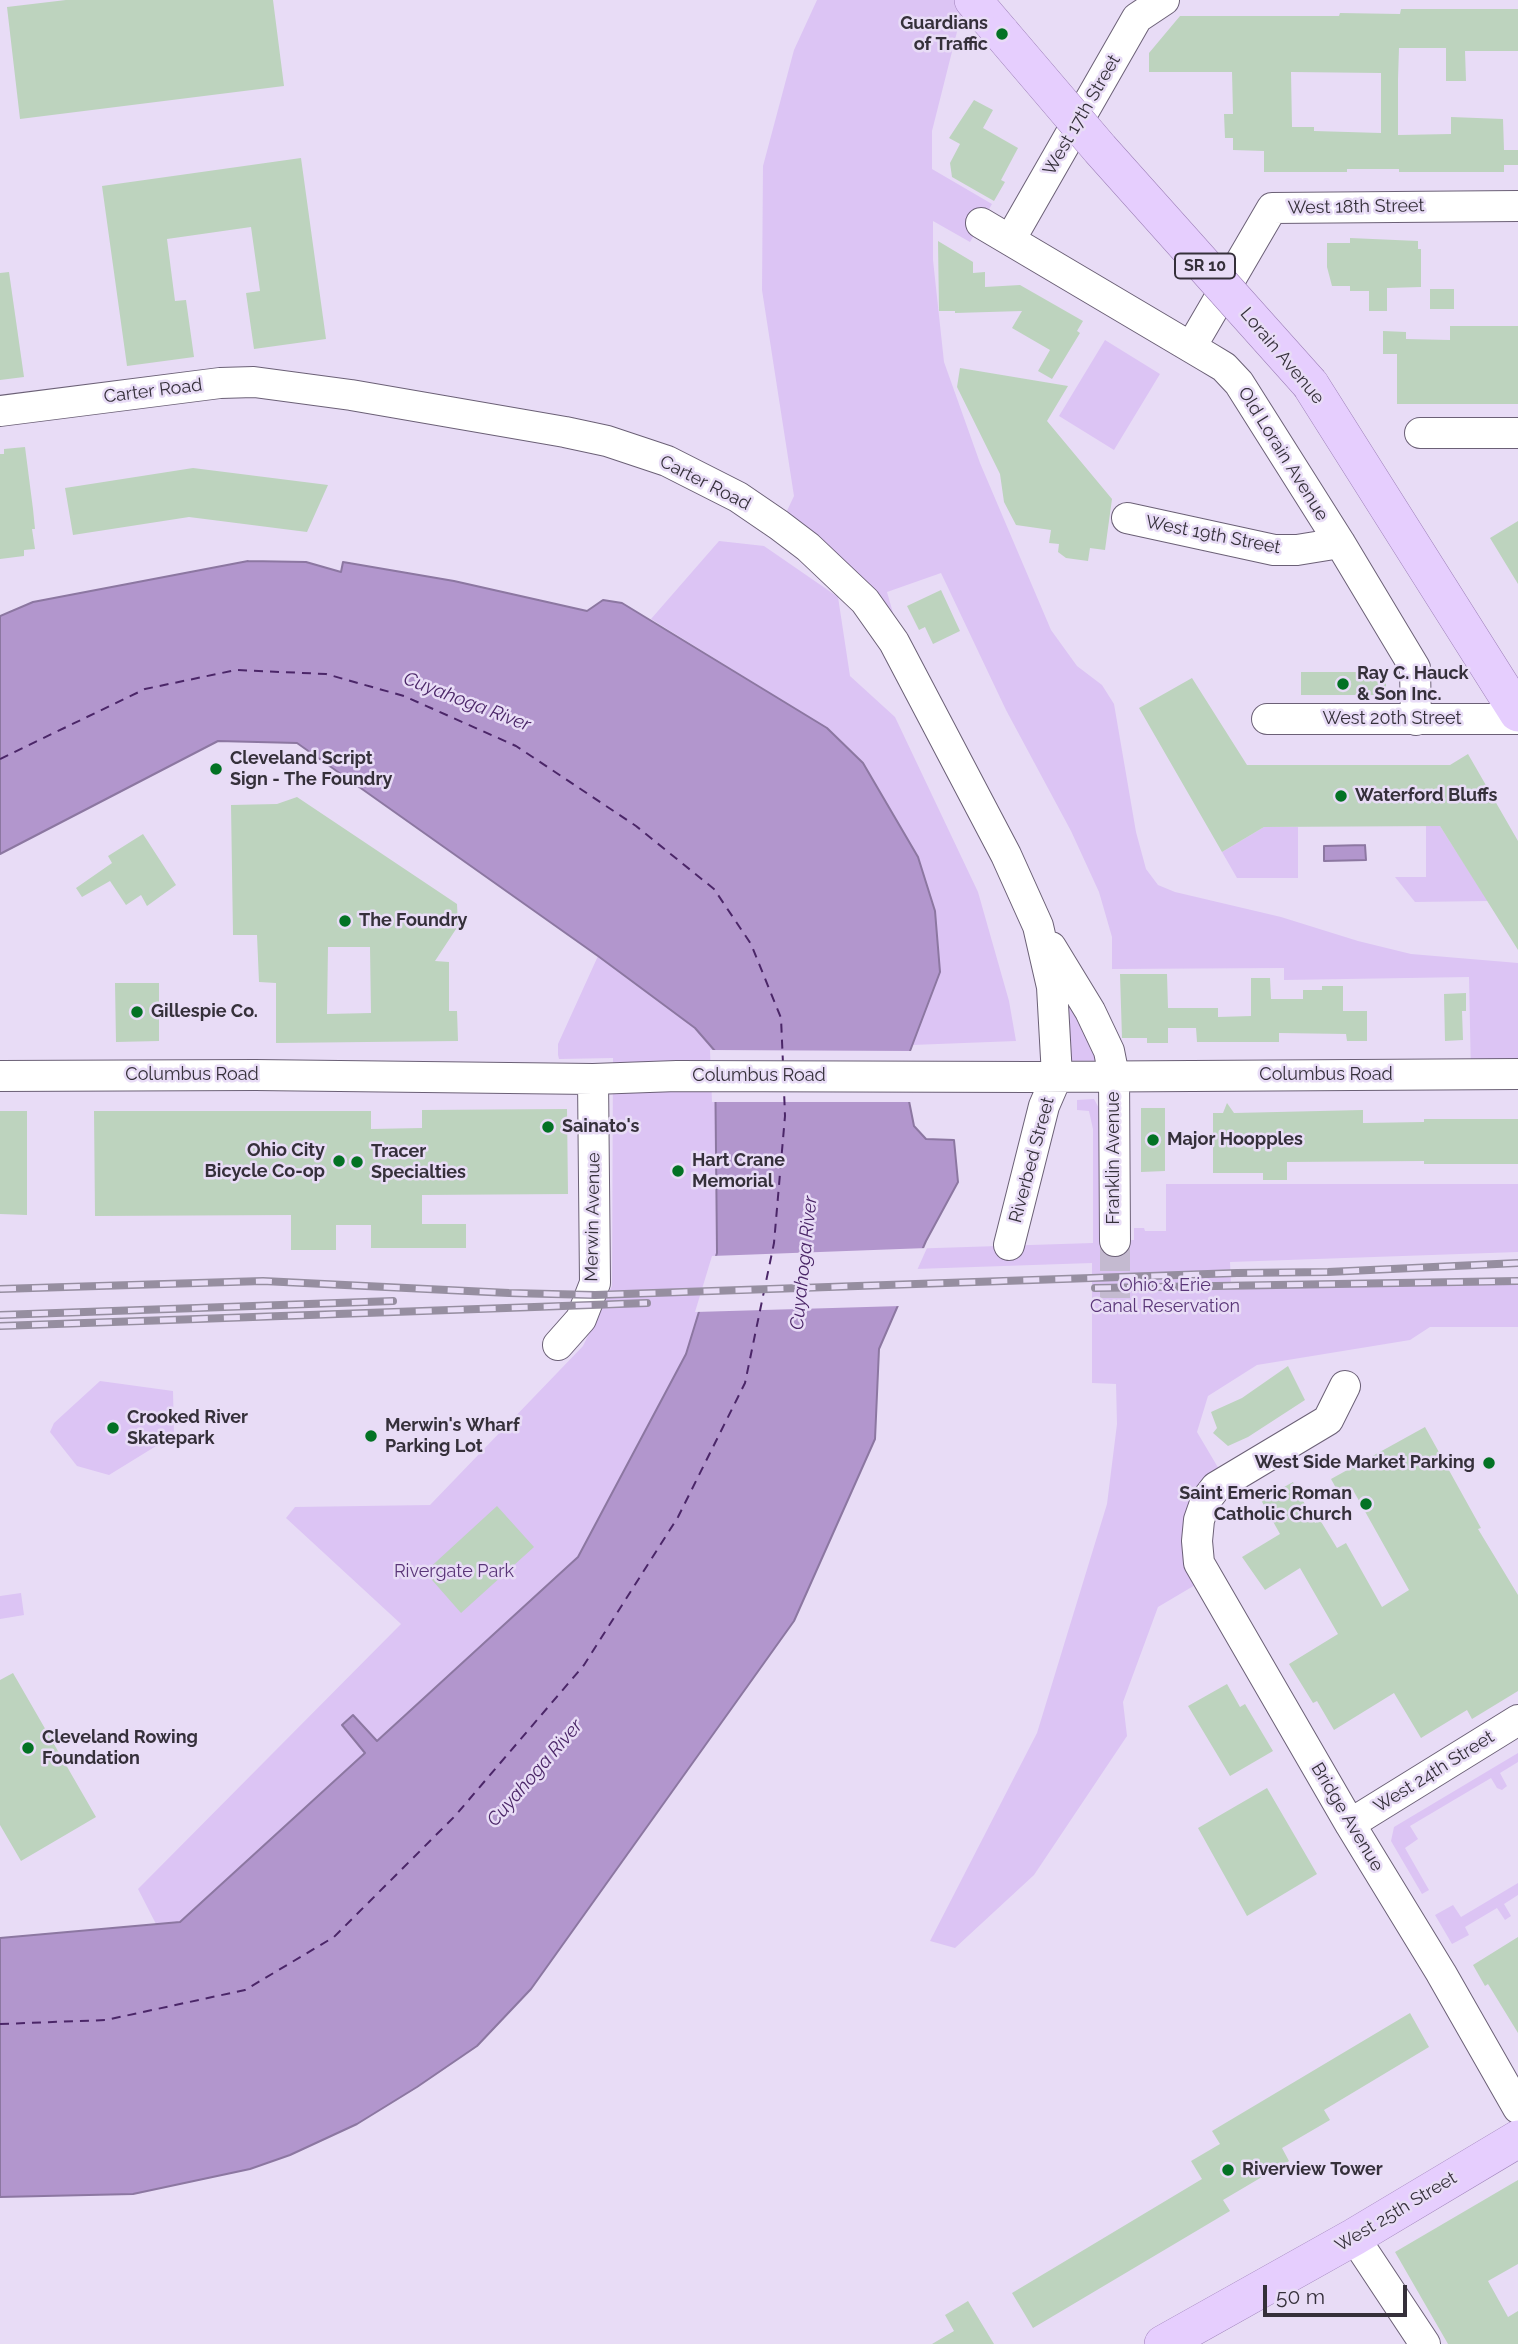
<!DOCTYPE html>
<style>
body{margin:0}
#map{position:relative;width:1518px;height:2344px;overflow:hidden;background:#e8dcf6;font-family:Raleway,sans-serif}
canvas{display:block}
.scale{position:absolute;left:1263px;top:2285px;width:144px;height:32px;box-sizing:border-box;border:4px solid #35303a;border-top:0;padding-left:9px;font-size:21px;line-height:24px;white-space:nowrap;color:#35303a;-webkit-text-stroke:5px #e8dcf6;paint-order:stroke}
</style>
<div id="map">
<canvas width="1518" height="2344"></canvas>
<div class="scale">50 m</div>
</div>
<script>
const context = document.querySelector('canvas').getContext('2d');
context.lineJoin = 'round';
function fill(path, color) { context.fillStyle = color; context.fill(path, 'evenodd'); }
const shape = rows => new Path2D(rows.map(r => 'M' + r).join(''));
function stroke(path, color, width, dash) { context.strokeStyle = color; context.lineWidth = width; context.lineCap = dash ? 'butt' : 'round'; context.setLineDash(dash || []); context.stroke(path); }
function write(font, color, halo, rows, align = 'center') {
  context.font = font + ' Raleway,sans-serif'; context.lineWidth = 5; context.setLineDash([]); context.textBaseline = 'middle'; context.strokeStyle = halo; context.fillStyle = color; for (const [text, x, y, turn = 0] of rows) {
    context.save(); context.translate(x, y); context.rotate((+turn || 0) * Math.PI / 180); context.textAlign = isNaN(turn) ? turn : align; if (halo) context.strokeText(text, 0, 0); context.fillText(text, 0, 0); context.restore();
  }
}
const green = shape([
 [817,0,955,0,963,8,932,131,932,169,992,204,970,242,933,221,933,260,944,362,980,463,1051,630,1077,666,1102,685,1114,704,1136,832,1146,869,1158,885,1175,892,1281,917,1358,941,1411,954,1518,963,1518,1074,1471,1075,1469,977,1284,980,1284,968,1112,969,1112,937,1099,892,1071,831,1006,710,941,573,887,592,901,641,785,515,794,496,762,290,763,166,794,50],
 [1105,340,1160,374,1114,450,1059,416],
 [719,541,764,546,838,597,850,676,895,717,978,892,1009,1001,1016,1041,912,1045,940,972,918,857,863,763,827,728,651,619],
 [1426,826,1440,826,1488,901,1415,902,1395,877,1426,877],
 [1264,827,1298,827,1298,878,1237,878,1222,852],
 [598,956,695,1028,715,1051,716,1255,1093,1243,1093,1129,1089,1111,1077,1110,1077,1100,1094,1099,1101,1112,1110,1241,1134,1240,1134,1228,1144,1228,1145,1231,1166,1231,1166,1184,1518,1184,1518,1252,1230,1262,1231,1285,1518,1281,1518,1327,1430,1327,1410,1340,1257,1365,1208,1396,1197,1432,1226,1481,1216,1487,1207,1578,1158,1607,1123,1702,1127,1736,1034,1875,955,1948,930,1941,1037,1733,1107,1504,1117,1424,1116,1384,1092,1383,1092,1263,710,1276,686,1354,578,1557,377,1741,354,1715,343,1725,366,1753,180,1922,156,1924,138,1889,401,1624,286,1518,295,1507,430,1505,583,1346,612,1286,613,1058,559,1059,558,1055,558,1044],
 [1052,987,1088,1013,1114,1076,1057,1076],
 [100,1381,173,1391,174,1435,109,1475,77,1466,50,1432,54,1423],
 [21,1593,24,1615,0,1619,0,1596],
 [1518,1753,1518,1762,1500,1773,1507,1786,1502,1790,1497,1788,1491,1778,1410,1826,1418,1839,1405,1848,1429,1890,1422,1894,1391,1841,1394,1827],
 [1518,1883,1518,1895,1504,1904,1511,1916,1505,1920,1497,1908,1465,1927,1469,1935,1452,1944,1435,1915,1453,1905,1461,1917]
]);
const water = shape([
 [248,561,306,562,341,572,343,562,454,581,587,611,603,600,622,603,827,728,863,763,918,857,935,911,940,972,910,1051,909,1101,914,1126,926,1139,954,1140,958,1182,926,1241,879,1349,875,1439,794,1621,531,1989,477,2046,417,2087,357,2124,290,2155,250,2169,133,2194,0,2197,0,1938,180,1922,365,1753,342,1725,353,1715,377,1741,578,1557,686,1354,717,1253,715,1051,695,1028,598,956,297,743,218,741,0,854,0,616,33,602,248,561],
 [1365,845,1366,860,1324,861,1324,846,1365,845]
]);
const pier = shape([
 [710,1050,914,1051,912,1102,712,1102],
 [927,1248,901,1306,695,1312,712,1256]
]);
const ferry = shape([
 [0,759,145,689,236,670,326,674,404,696,516,746,636,826,714,889,751,944,781,1018,783,1064],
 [0,2024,106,2020,245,1990,334,1937,455,1816,584,1665,678,1517,745,1383,774,1243,785,1116,784,1090]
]);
const building = shape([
 [66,0,273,0,284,86,20,119,7,7],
 [1401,9,1518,9,1518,51,1465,51,1466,81,1446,81,1446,48,1399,48,1398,79,1398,135,1451,134,1451,117,1503,119,1504,150,1518,150,1518,165,1504,165,1504,172,1399,172,1399,169,1347,169,1347,172,1264,172,1264,151,1233,150,1233,138,1225,138,1224,114,1233,114,1232,72,1149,72,1149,53,1180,16,1339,16,1340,13,1400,14],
 [1291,72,1381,73,1381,133,1314,131,1314,127,1292,127],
 [974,100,993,110,983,128,1018,148,1001,180,1005,182,994,201,952,177,950,163,960,144,949,138],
 [301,158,326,339,254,349,246,293,260,291,251,227,167,239,175,301,186,300,194,357,127,366,102,186],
 [1350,238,1418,241,1418,249,1421,249,1421,287,1387,288,1387,311,1369,311,1369,291,1350,291,1350,286,1332,286,1327,267,1327,243,1350,243],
 [938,241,973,262,973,273,985,272,985,287,1020,285,1083,321,1077,331,1080,333,1052,379,1038,371,1050,350,1012,328,1022,311,955,313,955,311,939,311],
 [9,272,24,377,0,380,0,273],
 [1430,289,1454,289,1454,309,1430,309],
 [1450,326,1518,326,1518,404,1397,404,1397,354,1383,354,1383,331,1406,332,1406,339,1450,340],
 [960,368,1068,386,1047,421,1112,499,1105,550,1090,548,1088,561,1066,558,1058,552,1059,544,1049,543,1051,530,1016,525,1004,502,1000,474,957,387],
 [25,447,33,509,35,529,32,529,35,549,24,550,24,556,0,559,0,454,4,454,4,449],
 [193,468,328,485,307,532,189,517,73,535,65,488],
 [1518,521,1518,584,1490,538],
 [941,590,960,631,933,644,925,627,919,630,907,606],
 [1301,672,1386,672,1386,695,1301,695],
 [1192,678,1247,765,1450,765,1468,754,1518,841,1518,950,1440,826,1264,827,1222,852,1139,708],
 [297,797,457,904,458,926,435,961,449,962,449,1011,457,1011,458,1041,276,1043,276,983,259,982,257,935,233,935,231,805,277,804],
 [328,947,370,947,371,1013,327,1014],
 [143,834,176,885,147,906,141,895,126,905,110,881,82,897,76,888,112,863,108,856],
 [1120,974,1167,974,1168,1008,1218,1008,1218,1017,1251,1016,1251,978,1270,978,1271,999,1303,999,1303,990,1322,990,1322,986,1343,986,1343,1011,1367,1011,1367,1041,1347,1041,1346,1034,1279,1033,1279,1042,1197,1042,1196,1028,1168,1028,1168,1043,1147,1043,1147,1038,1122,1038],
 [115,983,159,983,159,1041,116,1042],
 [1466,993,1466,1011,1462,1011,1463,1040,1445,1041,1444,994],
 [1227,1103,1234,1113,1363,1110,1363,1123,1424,1122,1424,1119,1518,1119,1518,1164,1424,1164,1424,1161,1287,1162,1287,1180,1263,1180,1263,1173,1213,1173,1213,1113,1223,1113],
 [1141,1108,1165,1108,1165,1171,1141,1172],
 [567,1109,568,1194,422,1195,422,1224,466,1224,466,1248,371,1248,371,1225,336,1225,336,1250,291,1250,291,1215,95,1216,94,1111,371,1111,371,1129,422,1128,422,1110],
 [0,1111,27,1111,27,1215,0,1214],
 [1288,1366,1305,1400,1248,1437,1228,1446,1213,1433,1217,1428,1211,1412,1242,1398],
 [1425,1427,1481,1528,1478,1529,1518,1595,1518,1691,1472,1719,1467,1710,1421,1738,1394,1693,1334,1730,1317,1701,1313,1703,1289,1664,1338,1634,1300,1568,1265,1590,1242,1557,1280,1534,1261,1500,1293,1482,1315,1523,1320,1520,1337,1548,1346,1543,1382,1607,1409,1590,1353,1490,1341,1497,1331,1479],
 [497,1506,534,1547,461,1613,425,1572],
 [13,1673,96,1817,21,1861,0,1825,0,1680],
 [1227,1684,1240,1707,1245,1704,1273,1751,1230,1776,1188,1706],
 [1267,1788,1317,1874,1247,1916,1198,1828],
 [1518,1937,1518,2033,1488,1984,1485,1986,1473,1965],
 [1410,2013,1429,2047,1324,2110,1330,2120,1282,2148,1289,2161,1223,2200,1230,2211,1033,2328,1012,2293,1202,2179,1191,2161,1220,2144,1212,2131],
 [1518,2180,1518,2264,1488,2281,1508,2317,1518,2311,1518,2344,1448,2344,1395,2252],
 [968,2301,994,2344,932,2344,954,2331,945,2315]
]);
const minorTunnel = shape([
 [1115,1241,1115,1298]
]);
const minor = shape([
 [981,223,1209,358,1224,367,1239,383,1340,543,1415,668,1416,720],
 [1010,240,1137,18,1164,0],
 [1191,347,1272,208,1518,206],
 [0,411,220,383,254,382,351,395,565,432,607,441,667,461,738,497,779,525,808,547,865,601,894,642,1006,855,1038,926,1052,987,1057,1076,1044,1106,1009,1245],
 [1420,433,1518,433],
 [1127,518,1274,550,1297,550,1340,543],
 [1267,719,1518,719],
 [1051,947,1090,1011,1109,1051,1114,1076,1115,1241],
 [0,1076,255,1075,593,1079,677,1076,1029,1077,1518,1074],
 [558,1345,581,1319,595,1283,593,1079],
 [1345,1386,1328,1420,1216,1487,1206,1500,1199,1520,1197,1541,1199,1563,1350,1824,1441,1973,1518,2108],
 [1350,1824,1518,1720],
 [1354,2237,1425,2344]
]);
const major = shape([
 [973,0,1002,34],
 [1310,384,1518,713],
 [1163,2344,1354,2237,1518,2139]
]);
const rail = shape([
 [1095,1288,1518,1281],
 [0,1289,263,1281,509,1293,595,1295,1237,1273,1328,1272,1518,1263],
 [0,1315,393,1301],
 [0,1326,647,1303]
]);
const majorBridge = shape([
 [1002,34,1100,149,1310,384]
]);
const markers = [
 [1002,34,7,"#037224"],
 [1343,684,7,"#037224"],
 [216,769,7,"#037224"],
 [1341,796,7,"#037224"],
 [345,921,7,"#037224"],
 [137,1012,7,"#037224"],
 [548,1127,7,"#037224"],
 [1153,1140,7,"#037224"],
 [339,1161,7,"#037224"],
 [357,1162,7,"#037224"],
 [678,1171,7,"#037224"],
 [113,1428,7,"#037224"],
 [371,1436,7,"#037224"],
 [1489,1463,7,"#037224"],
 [1366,1504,7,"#037224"],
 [28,1748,7,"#037224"],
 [1228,2170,7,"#037224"]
];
const shields = [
 [1205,266,60]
];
const shieldNames = [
 ["SR 10",1205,266]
];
const poiNames = [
 ["Guardians",988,24,"right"],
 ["of Traffic",988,45,"right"],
 ["Ray C. Hauck",1357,674],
 ["& Son Inc.",1357,695],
 ["Cleveland Script",230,759],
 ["Sign - The Foundry",230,780],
 ["Waterford Bluffs",1355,796],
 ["The Foundry",359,921],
 ["Gillespie Co.",151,1012],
 ["Sainato's",562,1127],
 ["Major Hoopples",1167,1140],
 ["Ohio City",325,1151,"right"],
 ["Bicycle Co-op",325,1172,"right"],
 ["Tracer",371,1152],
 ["Specialties",371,1173],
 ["Hart Crane",692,1161],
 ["Memorial",692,1182],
 ["Crooked River",127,1418],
 ["Skatepark",127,1439],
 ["Merwin's Wharf",385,1426],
 ["Parking Lot",385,1447],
 ["West Side Market Parking",1475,1463,"right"],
 ["Saint Emeric Roman",1352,1494,"right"],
 ["Catholic Church",1352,1515,"right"],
 ["Cleveland Rowing",42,1738],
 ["Foundation",42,1759],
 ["Riverview Tower",1242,2170]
];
const streetNames = [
 ["West 17th Street",1082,115,-60],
 ["West 18th Street",1356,207,-1],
 ["Lorain Avenue",1282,356,50],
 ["Carter Road",153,391,-7],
 ["Old Lorain Avenue",1283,454,58],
 ["Carter Road",705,483,27],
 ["West 19th Street",1213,535,11],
 ["West 20th Street",1392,719],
 ["Columbus Road",192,1075],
 ["Columbus Road",1326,1075],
 ["Columbus Road",759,1076],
 ["Franklin Avenue",1114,1158,-90],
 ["Riverbed Street",1032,1160,-75],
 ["Merwin Avenue",593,1217,-89],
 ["West 24th Street",1434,1772,-32],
 ["Bridge Avenue",1347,1817,59],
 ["West 25th Street",1396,2212,-31]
];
const parkNames = [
 ["Ohio & Erie",1165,1286],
 ["Canal Reservation",1165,1307],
 ["Rivergate Park",454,1572]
];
const waterNames = [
 ["Cuyahoga River",467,702,21],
 ["Cuyahoga River",804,1263,-84],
 ["Cuyahoga River",535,1773,-49]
];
fill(green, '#dcc4f4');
fill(water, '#b296cd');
stroke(water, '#8c77a1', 2);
fill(pier, '#e8dcf6');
stroke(ferry, '#4b2668', 2, [9, 7]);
fill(building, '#bdd3be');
stroke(minorTunnel, '#c4bad0', 30, [30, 15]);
stroke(minor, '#6b6076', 32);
stroke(major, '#9e81b9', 38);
stroke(minor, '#fff', 30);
stroke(major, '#e6cefe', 37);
stroke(rail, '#968ea0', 8);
stroke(rail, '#e8dcf6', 5, [16]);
stroke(majorBridge, '#9e81b9', 38, []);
stroke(majorBridge, '#e6cefe', 37);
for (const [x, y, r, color] of markers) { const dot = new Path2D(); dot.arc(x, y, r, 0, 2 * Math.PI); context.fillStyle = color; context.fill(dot); stroke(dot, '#e8dcf6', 2.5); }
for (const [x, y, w] of shields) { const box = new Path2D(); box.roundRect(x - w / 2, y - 12.5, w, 25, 5); context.fillStyle = '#e8dcf6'; context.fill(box); stroke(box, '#35303a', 2); }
write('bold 16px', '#35303a', null, shieldNames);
write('bold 18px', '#35303a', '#e8dcf6', poiNames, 'left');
write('18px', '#35303a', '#e8dcf6', streetNames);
write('18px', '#5a3678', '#e8dcf6', parkNames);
write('italic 19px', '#4b2668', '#e8dcf6', waterNames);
</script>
